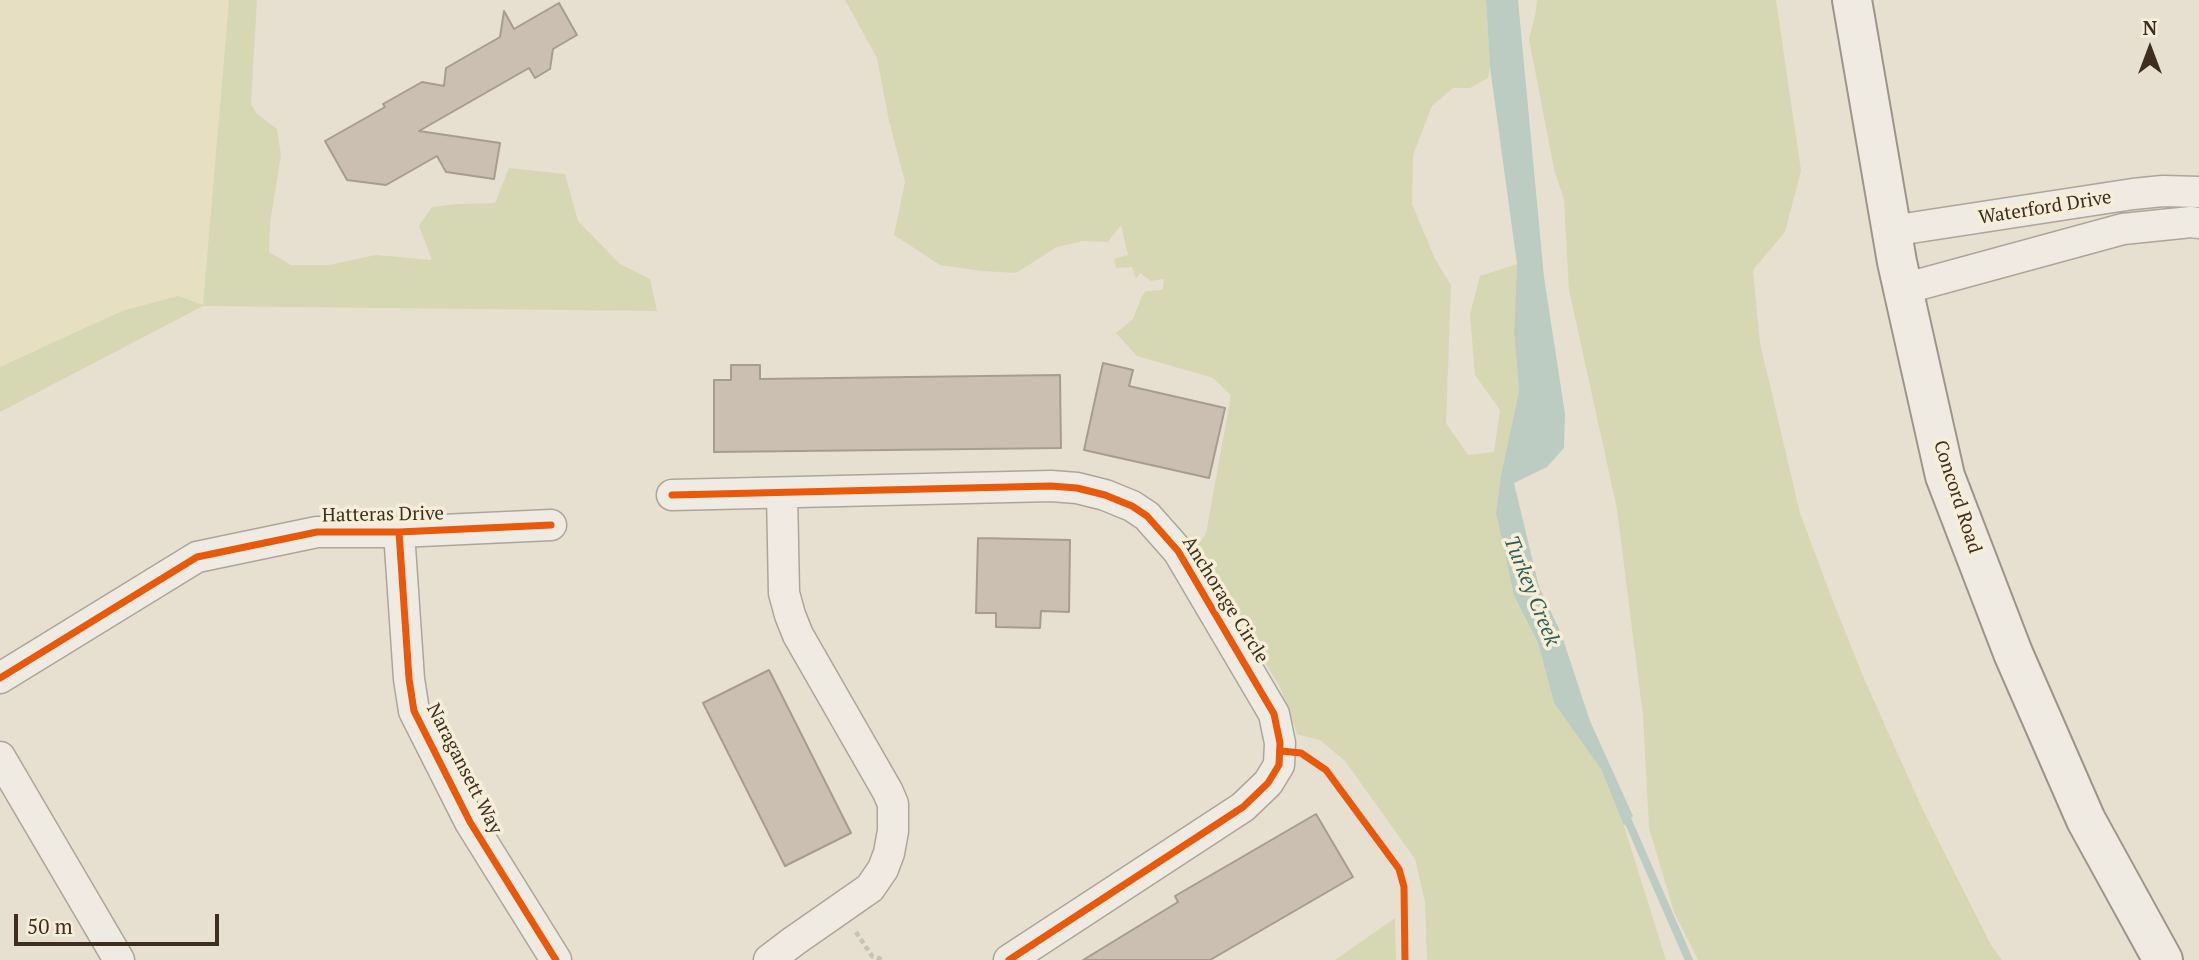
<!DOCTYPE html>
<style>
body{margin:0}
#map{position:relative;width:2199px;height:960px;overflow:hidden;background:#e7e0d1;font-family:"PT Serif",serif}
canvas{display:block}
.north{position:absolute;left:2115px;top:14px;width:70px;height:70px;-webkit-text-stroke:5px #f7eed8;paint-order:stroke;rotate:0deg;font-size:19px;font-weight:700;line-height:28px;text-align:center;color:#3d2e20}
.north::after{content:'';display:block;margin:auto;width:24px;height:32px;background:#3d2e20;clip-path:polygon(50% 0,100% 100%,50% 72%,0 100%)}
.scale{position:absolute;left:14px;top:914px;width:205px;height:32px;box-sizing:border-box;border:4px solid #3d2e20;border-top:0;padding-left:9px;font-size:21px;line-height:24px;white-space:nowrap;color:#3d2e20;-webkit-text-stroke:5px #f7eed8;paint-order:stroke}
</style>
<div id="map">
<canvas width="2199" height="960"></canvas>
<div class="north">N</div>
<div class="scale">50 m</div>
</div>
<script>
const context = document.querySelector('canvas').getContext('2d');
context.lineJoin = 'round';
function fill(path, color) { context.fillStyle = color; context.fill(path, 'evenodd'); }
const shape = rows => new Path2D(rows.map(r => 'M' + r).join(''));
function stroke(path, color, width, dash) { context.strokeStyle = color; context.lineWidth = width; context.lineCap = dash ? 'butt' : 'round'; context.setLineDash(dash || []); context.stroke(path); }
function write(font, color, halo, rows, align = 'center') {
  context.font = font + ' "PT Serif",serif'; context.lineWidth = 7; context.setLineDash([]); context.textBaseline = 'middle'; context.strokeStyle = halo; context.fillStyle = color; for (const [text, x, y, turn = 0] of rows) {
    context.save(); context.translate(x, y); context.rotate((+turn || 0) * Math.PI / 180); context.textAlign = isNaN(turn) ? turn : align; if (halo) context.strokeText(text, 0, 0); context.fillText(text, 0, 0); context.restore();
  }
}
const farmland = shape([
 [0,0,229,0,203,306,122,311,0,367]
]);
const green = shape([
 [229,0,257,0,251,104,256,113,277,129,281,155,270,223,269,252,291,265,329,265,376,255,432,260,419,226,432,207,457,204,495,203,509,168,565,174,578,221,620,264,650,279,657,311,203,306,0,412,0,367,122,311,178,296,203,305],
 [845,0,1486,0,1490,67,1488,78,1470,88,1453,88,1432,106,1413,155,1412,204,1435,259,1451,285,1446,423,1468,455,1494,452,1500,410,1475,375,1470,314,1480,276,1517,264,1514,331,1519,391,1501,475,1496,513,1514,596,1538,643,1554,703,1601,769,1624,826,1666,960,1427,960,1425,902,1415,859,1345,761,1320,740,1297,734,1280,687,1195,548,1206,534,1231,395,1213,378,1137,356,1116,333,1133,319,1142,296,1146,291,1163,290,1164,279,1151,281,1140,273,1136,279,1132,267,1116,268,1114,259,1128,255,1121,225,1108,242,1083,241,1057,247,1016,273,982,271,940,265,894,235,905,182,889,121,877,58],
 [1537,0,1776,0,1801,171,1785,232,1753,270,1760,343,1800,513,1831,596,1863,676,1921,806,1991,945,2002,960,1698,960,1674,912,1649,828,1643,716,1617,509,1569,290,1564,200,1554,169,1529,39,1536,11],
 [1395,918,1396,960,1335,960]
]);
const water = shape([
 [1486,0,1518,0,1544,277,1565,414,1564,448,1547,467,1514,483,1539,587,1561,633,1590,721,1633,816,1624,826,1601,769,1554,703,1538,643,1514,596,1496,513,1501,475,1519,391,1514,331,1517,264,1490,67]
]);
const stream = shape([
 [1625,814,1689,960]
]);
const building = shape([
 [559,3,577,35,553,49,550,69,535,78,529,68,419,131,500,143,494,179,446,172,437,156,386,185,347,180,325,141,385,107,383,104,422,82,444,86,446,68,500,37,504,11,514,29,559,3],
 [1103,363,1133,370,1129,386,1225,408,1209,478,1084,450,1103,363],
 [731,365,760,365,760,379,1060,375,1061,448,714,452,714,380,731,380,731,365],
 [978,538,1070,540,1069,612,1041,611,1040,628,996,627,996,613,976,613,978,538],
 [769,670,851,833,785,866,703,703,769,670],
 [1316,814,1353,877,1210,960,1083,960,1178,902,1175,896,1316,814]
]);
const path = shape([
 [856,932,872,956,884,960]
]);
const street = shape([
 [1891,231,2133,194,2163,191,2199,192],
 [1903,289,2123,229,2191,222,2199,223],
 [672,495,1051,486,1077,488,1105,495,1132,506,1147,516,1178,551,1274,714,1280,743,1279,765,1268,783,1243,807,1009,960],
 [399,532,409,679,414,711,470,822,556,960],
 [0,678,197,557,317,532,399,532,551,525],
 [0,757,119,960],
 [769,960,794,941,870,888,883,869,889,853,893,831,893,804,888,792,798,635,790,615,784,593,782,493]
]);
const secondary = shape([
 [1852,0,1897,262,1945,476,2013,653,2086,820,2163,960]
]);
const cycleway = shape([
 [672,495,1051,486,1077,488,1105,495,1132,506,1147,516,1178,551,1274,714,1280,743,1279,765,1268,783,1243,807,1009,960],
 [399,532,409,679,414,711,470,822,556,960],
 [0,678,197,557,317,532,399,532,551,525],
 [1281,751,1301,753,1326,770,1399,869,1404,887,1405,960]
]);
const streetNames = [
 ["Waterford Drive",2045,208,-9],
 ["Concord Road",1957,497,72],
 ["Hatteras Drive",383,515,-1],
 ["Anchorage Circle",1225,600,58],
 ["Naragansett Way",464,769,63]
];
const waterNames = [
 ["Turkey Creek",1531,591,68]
];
fill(farmland, '#e6dfc2');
fill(green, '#d6d7b3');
fill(water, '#bcccc2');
stroke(stream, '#bcccc2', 8);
fill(building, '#cbbfb2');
stroke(building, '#a89c90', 2);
stroke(street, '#ada599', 33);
stroke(secondary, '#9c958a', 42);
stroke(path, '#c8c2b9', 4.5, [5, 3.5]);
stroke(street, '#efebe3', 30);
stroke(secondary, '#efebe3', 38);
stroke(cycleway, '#e8590c', 7);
write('19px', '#3d2e20', '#f7eed8', streetNames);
write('italic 21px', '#2f5d5a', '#f7eed8', waterNames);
</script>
